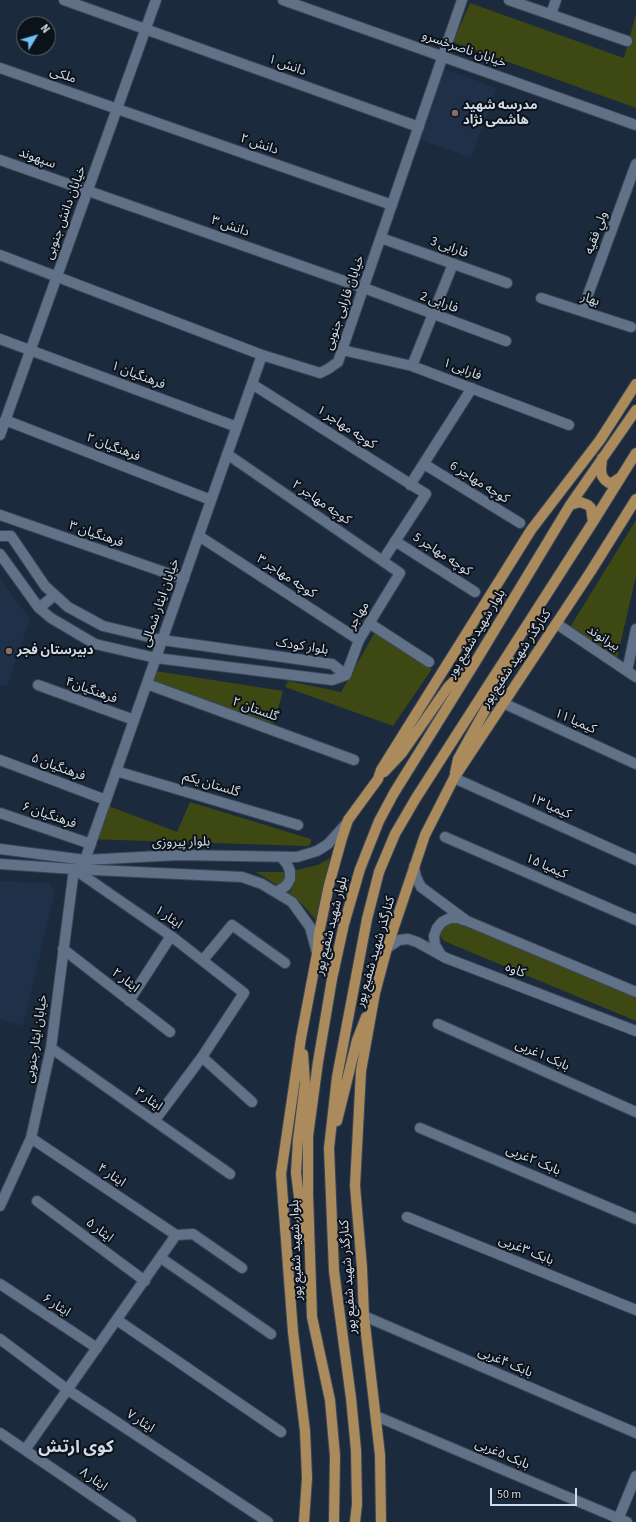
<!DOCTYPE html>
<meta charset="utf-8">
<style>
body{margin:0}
#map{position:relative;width:636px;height:1522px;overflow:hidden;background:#1b2a3c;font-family:"Source Sans 3",sans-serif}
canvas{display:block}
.north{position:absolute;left:16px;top:16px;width:40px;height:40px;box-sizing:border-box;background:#0c121a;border:1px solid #5b626c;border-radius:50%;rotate:52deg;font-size:11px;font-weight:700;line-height:16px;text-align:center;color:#d2dbe8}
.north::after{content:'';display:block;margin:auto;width:14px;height:18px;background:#72c1f5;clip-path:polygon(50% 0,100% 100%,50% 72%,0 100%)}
.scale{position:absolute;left:490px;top:1488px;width:87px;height:18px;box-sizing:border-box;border:2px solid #d2dbe8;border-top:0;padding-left:5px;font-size:12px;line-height:14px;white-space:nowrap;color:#d2dbe8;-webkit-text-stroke:3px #0c121a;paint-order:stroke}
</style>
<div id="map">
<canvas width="636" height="1522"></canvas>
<div class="north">N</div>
<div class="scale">50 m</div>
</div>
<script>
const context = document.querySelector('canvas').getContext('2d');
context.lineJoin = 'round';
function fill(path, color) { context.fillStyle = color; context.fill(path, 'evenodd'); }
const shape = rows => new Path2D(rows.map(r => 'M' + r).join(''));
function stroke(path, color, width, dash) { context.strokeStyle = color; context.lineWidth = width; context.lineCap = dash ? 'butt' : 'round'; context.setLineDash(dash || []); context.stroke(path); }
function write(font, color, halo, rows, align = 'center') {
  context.font = font + ' "Source Sans 3","Noto Sans Arabic",sans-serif'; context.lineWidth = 4; context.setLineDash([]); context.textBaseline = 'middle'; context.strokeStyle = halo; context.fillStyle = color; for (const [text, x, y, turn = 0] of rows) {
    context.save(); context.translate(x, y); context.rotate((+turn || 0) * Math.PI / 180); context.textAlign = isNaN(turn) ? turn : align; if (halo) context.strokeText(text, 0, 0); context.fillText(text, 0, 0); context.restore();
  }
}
const built = shape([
 [439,67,497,88,471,158,413,137],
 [0,578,30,619,7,686,0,684],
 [0,881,49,883,55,892,23,1026,0,1019]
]);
const green = shape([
 [470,3,624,58,636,14,636,108,453,42],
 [636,520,636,576,617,658,569,629],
 [375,632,432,669,393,726,285,687,288,681,341,692],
 [149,670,283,691,273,726,145,681],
 [190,802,311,839,311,843,308,846,85,839,101,803,177,832],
 [330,858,316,920,302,904,295,898,287,894,291,891,295,881,292,871,318,865],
 [256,872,285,872,287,876,280,887],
 [455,921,636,996,636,1021,444,941,440,936,438,931,440,926]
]);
const minor = shape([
 [64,0,419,127],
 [283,0,636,125],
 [509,0,627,41],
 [551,14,556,0],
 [0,68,392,205],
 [0,160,364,288,506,341],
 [381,238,507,283],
 [0,255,262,355,320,373,328,369,338,362,462,0],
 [541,298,631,327],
 [582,311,636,164],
 [0,339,237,427],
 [342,350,412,366,569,425],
 [412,366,453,264],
 [252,384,426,494,383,560],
 [5,420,211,500],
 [0,435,156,0],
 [227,454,400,573,359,640,346,675],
 [424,464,520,523],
 [410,485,472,388],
 [0,515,184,579],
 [0,536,11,536,45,586,68,607,103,626,162,640,332,664,346,675],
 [199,536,359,640],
 [395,541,475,592],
 [0,554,39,608,51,618,95,644,156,658,332,680,346,675],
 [39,608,55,595],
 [369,623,429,662],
 [557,624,636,677],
 [627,671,636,629],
 [147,684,354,760],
 [38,685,134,720],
 [503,703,636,764],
 [0,760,106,800],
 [116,771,298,825],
 [454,778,636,860],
 [0,813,91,844],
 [445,837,636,920],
 [0,849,85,860,178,855,297,857,317,851,328,844,346,824],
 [85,860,262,355],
 [0,864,74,869,242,877,262,884,292,902,310,927,317,953],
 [414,866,416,877,421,887,467,921,636,992],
 [276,892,286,886,290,879,290,871,287,864,281,857],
 [387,948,399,940,408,939,417,942,446,958,636,1031],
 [63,949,170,1032],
 [441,955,435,945,434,936,437,928,442,922,450,918,459,918,463,920],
 [203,960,232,925,285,963],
 [129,1001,171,936],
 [438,1024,636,1112],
 [51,1048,230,1174],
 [202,1057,252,1102],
 [420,1128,636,1219],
 [31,1138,176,1235],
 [37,1201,145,1281],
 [0,1206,31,1138,51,1048,74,869,171,936,244,993,202,1057,155,1120],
 [407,1217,636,1310],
 [176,1235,193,1234,242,1268],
 [161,1258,271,1334],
 [0,1284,97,1348],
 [364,1316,636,1433],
 [117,1320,281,1432],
 [0,1339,68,1390,268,1522],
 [376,1416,627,1522],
 [0,1433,131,1522],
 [25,1450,176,1235],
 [617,1522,636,1476]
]);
const major = shape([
 [602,458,601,470,602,476,605,480,609,483,612,483,621,477],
 [570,505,580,502,588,505,591,508,593,522],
 [384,772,402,753,448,687,466,669],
 [455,773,458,759,503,678,509,660],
 [303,1054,305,1083,298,1140,296,1173,304,1237],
 [337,1121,357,1040,366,1017],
 [304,1522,307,1478,305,1431,293,1332,281,1174,301,1038,317,954,319,933,329,885,342,838,348,820,378,779,381,770,531,530,600,440,636,384],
 [334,1522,335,1456,330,1400,312,1317,308,1194,308,1136,318,1062,332,979,344,924,360,869,379,821,394,793,479,656,570,505,636,410],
 [355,1522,357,1504,356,1450,351,1398,334,1271,329,1148,337,1077,367,919,379,872,395,834,416,798,593,522,636,453],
 [381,1522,380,1455,364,1316,362,1268,355,1186,361,1071,375,993,387,948,425,835,454,778,591,571,636,499]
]);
const markers = [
 [455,113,4,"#8d6e63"],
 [9,651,4,"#8d6e63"]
];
const streetNames = [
 ["خیابان ناصرخسرو",464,50,19],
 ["دانش ۱",287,66,20],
 ["ملکی",63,76,19],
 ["دانش ۲",259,145,19],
 ["سپهوند",37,159,20],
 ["خیابان دانش جنوبی",66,213,-70],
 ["دانش ۳",230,227,19],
 ["ولي فقيه",597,233,-70],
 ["فارابی 3",449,248,20],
 ["بهار",590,300,18],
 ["خیابان فارابی جنوبی",345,303,-71],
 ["فارابی 2",439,303,20],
 ["فارابی ۱",462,370,21],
 ["فرهنگیان ۱",138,376,21],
 ["کوچه مهاجر ۱",346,428,33],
 ["فرهنگیان ۲",113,448,21],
 ["کوچه مهاجر 6",479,483,32],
 ["کوچه مهاجر ۲",321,503,34],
 ["فرهنگیان ۳",96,535,19],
 ["کوچه مهاجر 5",442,555,33],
 ["کوچه مهاجر ۳",286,577,33],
 ["خیابان ایثار شمالی",161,603,-71],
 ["مهاجر",359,616,-59],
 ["بلوار شهید شفیع پور",477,634,-59],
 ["بیرانوند",603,639,33],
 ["بلوار کودک",302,647,9],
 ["کنارگذر شهید شفیع پور",517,659,-56],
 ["فرهنگیان۴",91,691,20],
 ["گلستان ۲",255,710,20],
 ["کیمیا ۱۱",575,722,24],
 ["فرهنگیان ۵",58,768,20],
 ["گلستان یکم",211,785,17],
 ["کیمیا ۱۳",550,807,24],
 ["فرهنگیان ۶",49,816,19],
 ["بلوار پیروزی",181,843,-1],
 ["کیمیا ۱۵",546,867,24],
 ["ایثار ۱",168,918,35],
 ["بلوار شهید شفیع پور",332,926,-76],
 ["کنارگذر شهید شفیع پور",376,952,-74],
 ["کاوه",515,971,21],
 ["ایثار ۲",125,981,38],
 ["خیابان ایثار جنوبی",37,1039,-81],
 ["بابک ۱غربی",542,1056,24],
 ["ایثار ۳",148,1100,35],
 ["بابک ۲غربی",533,1161,23],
 ["ایثار ۴",111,1176,34],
 ["ایثار ۵",99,1231,37],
 ["بلوار شهید شفیع پور",297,1250,-92],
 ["بابک ۳غربی",526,1251,22],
 ["کنارگذر شهید شفیع پور",349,1277,-94],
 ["ایثار ۶",56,1306,33],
 ["بابک ۴غربی",505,1363,23],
 ["ایثار ۷",140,1422,33],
 ["بابک ۵غربی",502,1455,23],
 ["ایثار ۸",93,1480,35]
];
const poiNames = [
 ["مدرسه شهید",463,106],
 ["ه‍اشمی نژاد",463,121],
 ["دبیرستان فجر",17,651]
];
const districtNames = [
 ["کوی ارتش",76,1448]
];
fill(built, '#1e3149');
fill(green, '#3e4813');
stroke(minor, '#3a4656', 12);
stroke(major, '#3a4656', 12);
stroke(minor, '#617188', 10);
stroke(major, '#ab8b5c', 10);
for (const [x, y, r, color] of markers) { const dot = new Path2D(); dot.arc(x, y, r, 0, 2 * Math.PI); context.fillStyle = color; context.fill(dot); stroke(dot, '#0c121a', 1.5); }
write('13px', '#d2dbe8', '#0c121a', streetNames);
write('bold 13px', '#d2dbe8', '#0c121a', poiNames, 'left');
write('bold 17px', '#d2dbe8', '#0c121a', districtNames);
</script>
